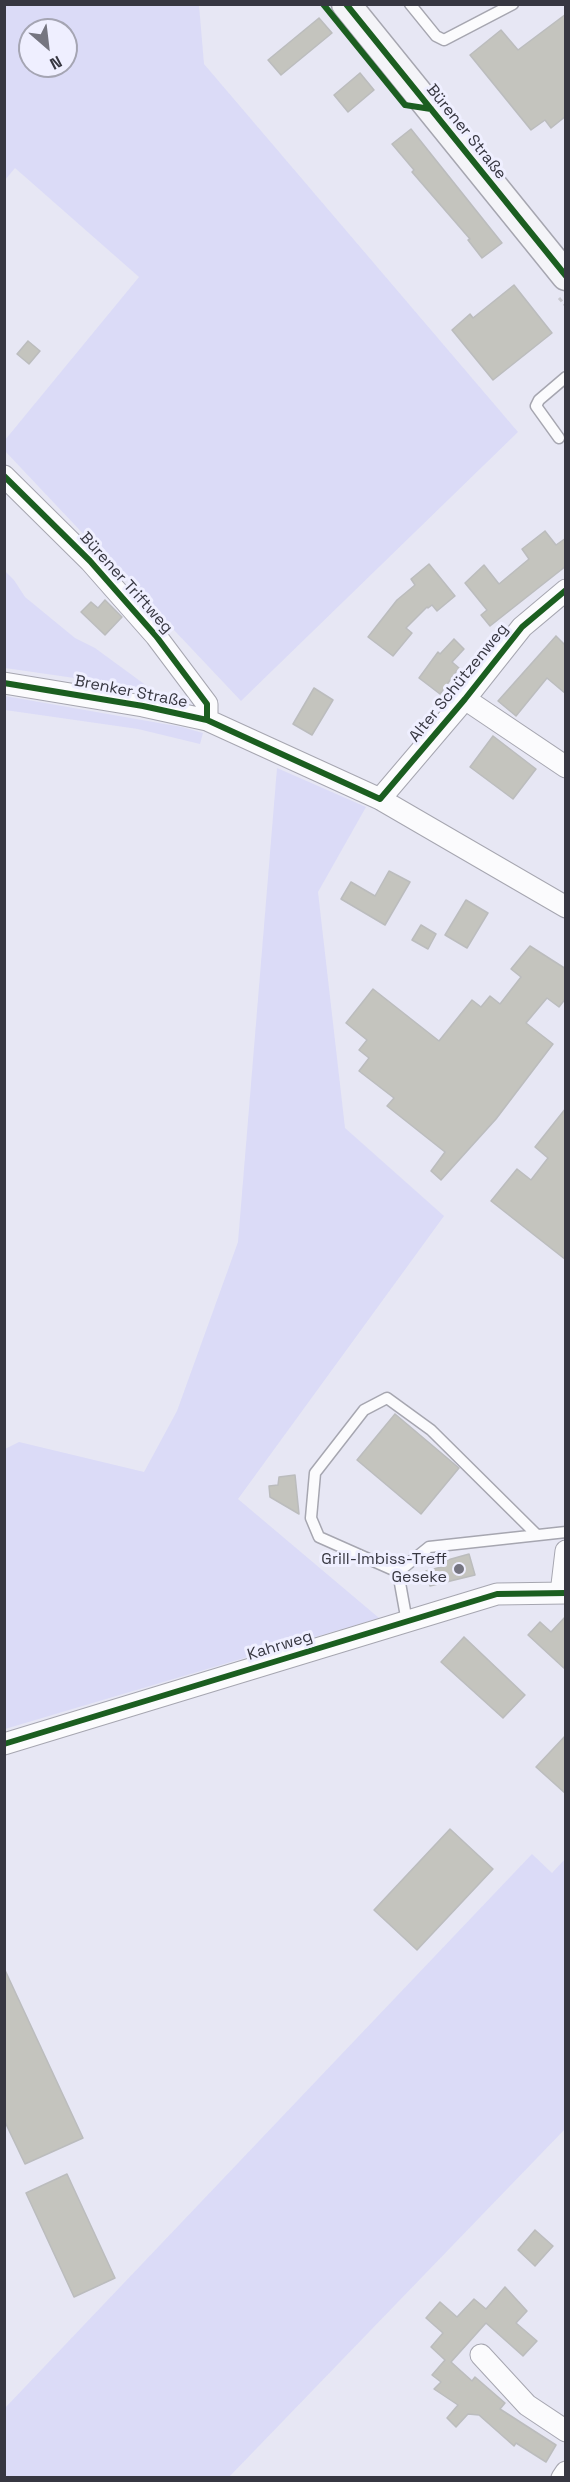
<!DOCTYPE html>
<meta charset="utf-8">
<style>
body{margin:0}
#map{position:relative;width:570px;height:2482px;overflow:hidden;background:#e7e7f4;font-family:"Space Grotesk",sans-serif}
canvas{display:block}
.frame{position:absolute;inset:0;border:6px solid #373741;pointer-events:none}
.north{position:absolute;left:18px;top:18px;width:60px;height:60px;box-sizing:border-box;background:#efefff;border:2px solid #a5a5b3;border-radius:50%;rotate:152deg;font-size:16px;font-weight:700;line-height:24px;text-align:center;color:#373741}
.north::after{content:'';display:block;margin:auto;width:21px;height:27px;background:#757580;clip-path:polygon(50% 0,100% 100%,50% 72%,0 100%)}
</style>
<div id="map">
<canvas width="570" height="2482"></canvas>
<div class="frame"></div>
<div class="north">N</div>
</div>
<script>
const context = document.querySelector('canvas').getContext('2d');
context.lineJoin = 'round';
function fill(path, color) { context.fillStyle = color; context.fill(path, 'evenodd'); }
const shape = rows => new Path2D(rows.map(r => 'M' + r).join(''));
function stroke(path, color, width, dash) { context.strokeStyle = color; context.lineWidth = width; context.lineCap = dash ? 'butt' : 'round'; context.setLineDash(dash || []); context.stroke(path); }
function write(font, color, halo, rows, align = 'center') {
  context.font = font + ' "Space Grotesk",sans-serif'; context.lineWidth = 6; context.setLineDash([]); context.textBaseline = 'middle'; context.strokeStyle = halo; context.fillStyle = color; for (const [text, x, y, turn = 0] of rows) {
    context.save(); context.translate(x, y); context.rotate((+turn || 0) * Math.PI / 180); context.textAlign = isNaN(turn) ? turn : align; if (halo) context.strokeText(text, 0, 0); context.fillText(text, 0, 0); context.restore();
  }
}
const green = shape([
 [5,4,199,5,204,64,518,432,241,701,5,451,5,440,139,277,15,168,5,180],
 [30,30,66,30,66,66,30,66],
 [5,571,14,580,25,597,75,638,95,648,151,689,5,668],
 [5,696,182,727,203,733,200,744,138,729,5,710],
 [277,768,366,807,318,892,345,1128,444,1216,238,1499,379,1618,5,1729,5,1449,19,1442,144,1472,177,1411,238,1242],
 [532,1854,552,1873,565,1859,565,2129,229,2477,5,2477,5,2408]
]);
const building = shape([
 [566,14,566,116,551,128,545,120,531,130,470,55,501,30,518,50,566,14],
 [319,18,332,33,281,75,268,60,319,18],
 [360,73,374,90,348,112,334,95,360,73],
 [411,129,502,243,482,258,468,240,470,239,412,172,414,170,392,144,411,129],
 [514,285,552,333,493,380,452,330,470,314,473,318,514,285],
 [28,341,40,351,29,364,17,354,28,341],
 [545,531,556,545,566,538,566,566,490,626,481,615,487,610,465,583,484,565,499,584,529,559,522,549,545,531],
 [429,564,455,596,437,611,432,605,428,608,427,607,406,628,412,633,393,656,368,637,397,600,415,585,411,579,429,564],
 [105,600,122,617,105,635,81,612,91,602,98,608,105,600],
 [556,636,566,646,566,694,547,678,516,716,498,701,556,636],
 [454,639,464,649,452,662,459,668,440,694,419,678,438,652,440,654,454,639],
 [314,688,333,700,312,735,293,724,314,688],
 [493,736,536,769,513,799,470,767,493,736],
 [389,871,410,882,385,925,341,899,351,882,375,896,389,871],
 [466,900,488,913,467,948,445,935,466,900],
 [421,925,436,934,428,949,412,940,421,925],
 [530,946,566,969,566,998,559,1007,547,998,526,1023,553,1044,496,1119,441,1180,431,1171,445,1152,387,1106,394,1098,359,1071,369,1058,359,1050,367,1040,346,1023,373,989,439,1041,472,1000,481,1007,490,996,500,1004,521,977,511,969,530,946],
 [566,1108,566,1260,491,1201,517,1169,531,1180,548,1158,535,1147,566,1108],
 [395,1414,459,1468,421,1514,357,1460,395,1414],
 [295,1475,299,1514,270,1497,269,1486,278,1485,279,1477,295,1475],
 [469,1554,475,1575,430,1586,426,1571,445,1566,444,1561,469,1554],
 [566,1616,566,1670,528,1635,540,1622,551,1632,566,1616],
 [464,1637,525,1695,503,1718,441,1662,464,1637],
 [566,1735,566,1794,536,1767,566,1735],
 [450,1829,493,1869,417,1950,374,1910,450,1829],
 [4,1968,83,2138,25,2164,4,2120,4,1968],
 [67,2174,115,2278,74,2297,26,2193,67,2174],
 [535,2230,553,2246,535,2266,518,2250,535,2230],
 [505,2287,527,2311,516,2323,537,2341,523,2356,486,2323,451,2362,472,2381,475,2377,505,2403,500,2409,556,2445,546,2462,516,2443,514,2446,479,2415,468,2414,456,2427,447,2418,458,2405,434,2389,441,2382,432,2375,445,2360,431,2347,443,2333,426,2318,440,2302,457,2317,474,2299,486,2309,505,2287]
]);
const path = shape([
 [559,298,566,306]
]);
const lane = shape([
 [410,4,436,36,444,40,513,4],
 [559,438,536,406,539,400,566,377],
 [398,1572,319,1537,311,1518,315,1473,364,1410,387,1398,431,1430,537,1535],
 [407,1622,398,1572,429,1547,566,1532]
]);
const street = shape([
 [4,476,90,561,156,636,207,704,207,720],
 [4,683,143,706,207,720,380,799,566,907],
 [465,699,566,767],
 [380,799,465,699,522,627,566,590],
 [561,1593,566,1551],
 [4,1744,497,1594,566,1593],
 [481,2355,527,2405,566,2431],
 [562,2478,566,2472]
]);
const secondary = shape([
 [346,4,566,276]
]);
const cycleway = shape([
 [323,4,405,105,431,109],
 [346,4,566,276],
 [4,476,90,561,156,636,207,704,207,720],
 [4,683,143,706,207,720,380,799,465,699,522,627,566,590],
 [4,1744,497,1594,566,1593]
]);
const markers = [
 [459,1569,6,"#757580"]
];
const streetNames = [
 ["Bürener Straße",466,132,51],
 ["Bürener Triftweg",126,583,48],
 ["Alter Schützenweg",459,683,-51],
 ["Brenker Straße",131,692,11],
 ["Kahrweg",280,1646,-17]
];
const poiNames = [
 ["Grill-Imbiss-Treff",447,1560],
 ["Geseke",447,1578]
];
fill(green, '#dbdbf7');
fill(building, '#c4c4be');
stroke(building, '#bbbcbd', 1.5);
stroke(lane, '#a6a6b0', 13);
stroke(street, '#a6a6b0', 23);
stroke(secondary, '#a6a6b0', 31);
stroke(path, '#c8c8ce', 3, [4.5, 3]);
stroke(lane, '#fbfbfd', 10);
stroke(street, '#fbfbfd', 21);
stroke(secondary, '#f4f4f8', 28);
stroke(cycleway, '#1b5e20', 6);
for (const [x, y, r, color] of markers) { const dot = new Path2D(); dot.arc(x, y, r, 0, 2 * Math.PI); context.fillStyle = color; context.fill(dot); stroke(dot, '#efefff', 2); }
write('16px', '#373741', '#efefff', streetNames);
write('16px', '#373741', '#efefff', poiNames, 'right');
</script>
